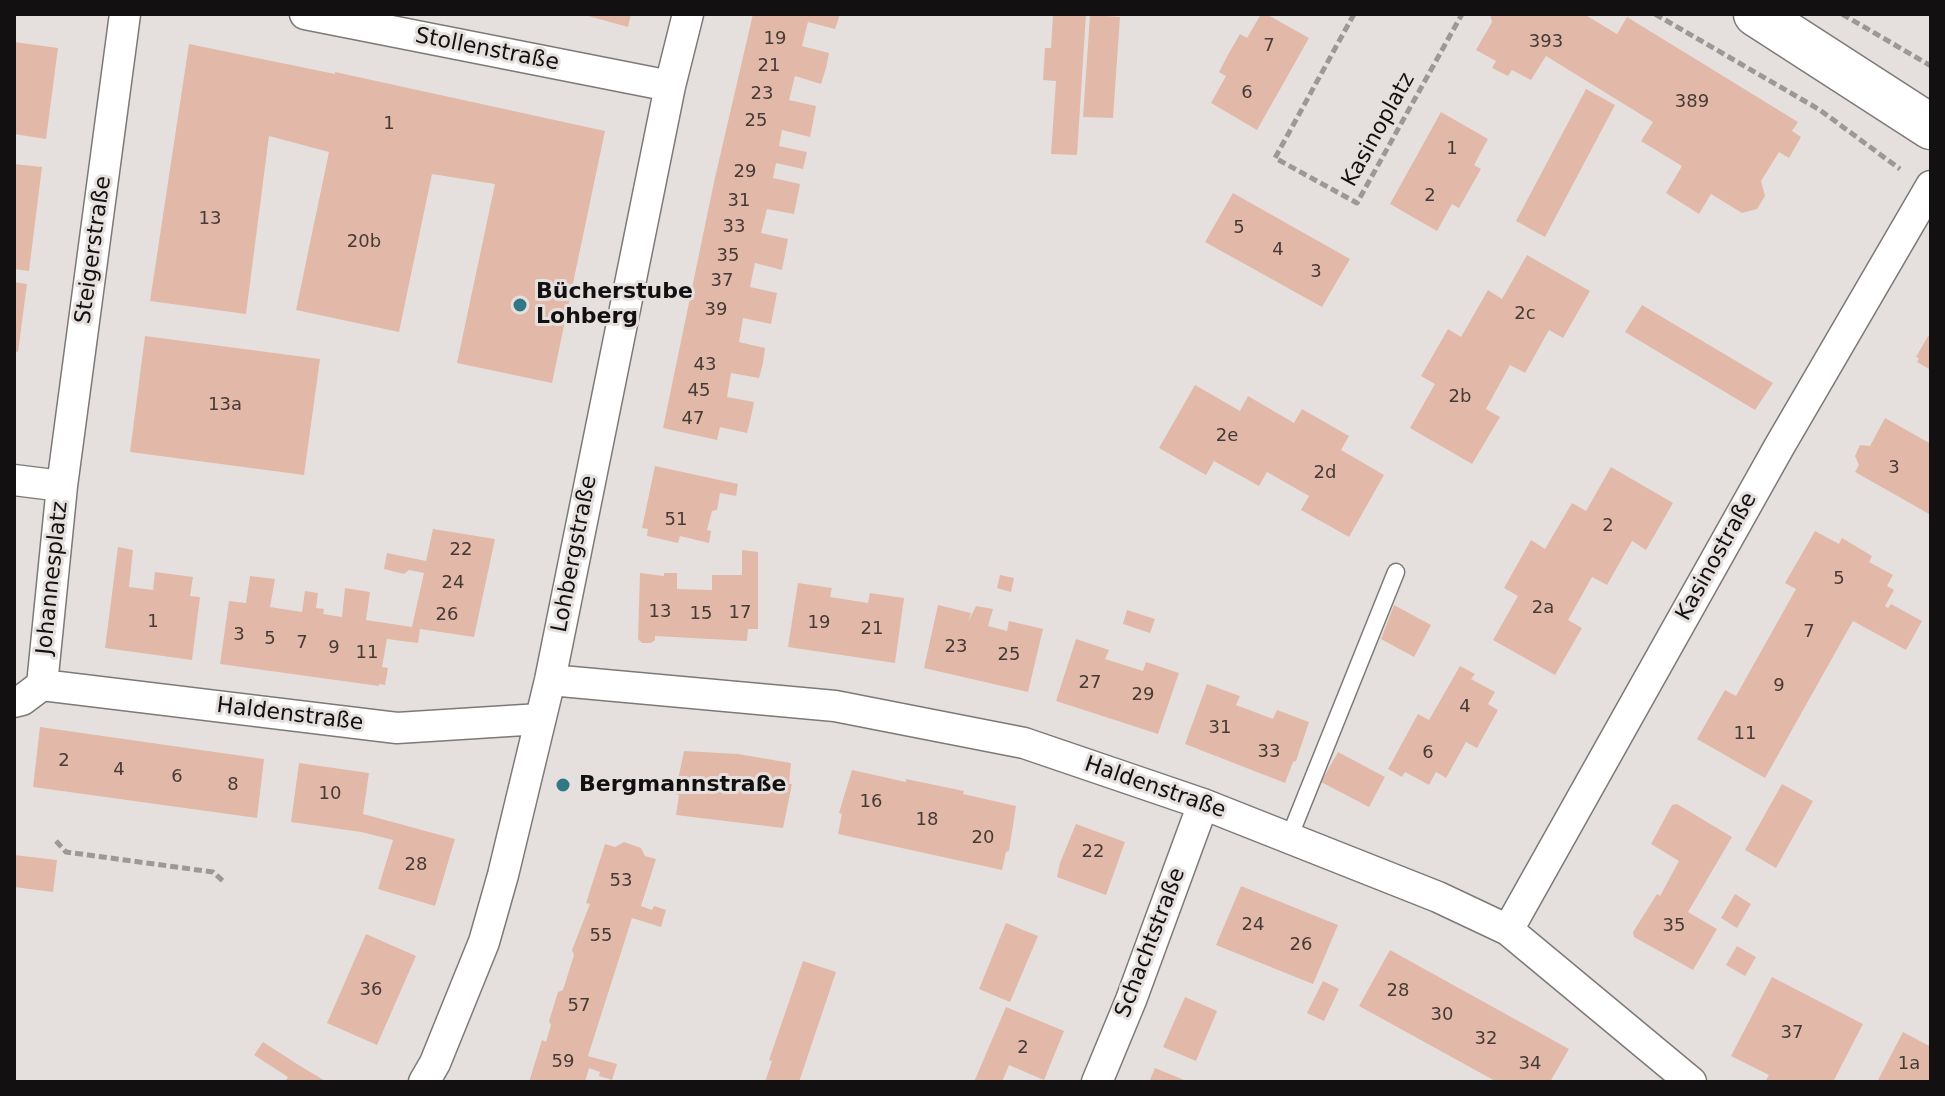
<!DOCTYPE html>
<meta charset="utf-8">
<style>
body{margin:0}
#map{position:relative;width:1945px;height:1096px;overflow:hidden;background:#e5e0de;font-family:"DejaVu Sans",sans-serif}
canvas{display:block}
.frame{position:absolute;inset:0;border:16px solid #121010;pointer-events:none}
</style>
<div id="map">
<canvas width="1945" height="1096"></canvas>
<div class="frame"></div>
</div>
<script>
const context = document.querySelector('canvas').getContext('2d');
context.lineJoin = 'round';
function fill(path, color) { context.fillStyle = color; context.fill(path, 'evenodd'); }
const shape = rows => new Path2D(rows.map(r => 'M' + r).join(''));
function stroke(path, color, width, dash) { context.strokeStyle = color; context.lineWidth = width; context.lineCap = dash ? 'butt' : 'round'; context.setLineDash(dash || []); context.stroke(path); }
function write(font, color, halo, rows, align = 'center') {
  context.font = font + ' "DejaVu Sans",sans-serif'; context.lineWidth = 6; context.setLineDash([]); context.textBaseline = 'middle'; context.strokeStyle = halo; context.fillStyle = color; for (const [text, x, y, turn = 0] of rows) {
    context.save(); context.translate(x, y); context.rotate((+turn || 0) * Math.PI / 180); context.textAlign = isNaN(turn) ? turn : align; if (halo) context.strokeText(text, 0, 0); context.fillText(text, 0, 0); context.restore();
  }
}
const building = shape([
 [581,14,631,14,628,27],
 [753,14,840,14,835,29,808,22,802,46,829,53,826,68,821,84,795,76,789,100,816,106,813,122,810,137,782,130,779,146,807,152,803,169,776,163,773,178,800,184,794,214,767,209,761,233,788,239,782,270,755,263,750,287,777,293,771,324,743,318,739,342,765,348,763,363,759,378,731,373,727,397,754,402,751,417,747,433,720,427,717,440,663,428,714,182],
 [1053,14,1086,14,1077,155,1051,154,1056,81,1043,80,1045,48,1051,48],
 [1261,14,1266,14,1309,38,1257,130,1211,103,1226,76,1219,72,1229,53,1240,34,1247,38],
 [1490,14,1584,14,1617,34,1627,17,1798,122,1792,131,1801,137,1789,158,1779,152,1761,181,1765,196,1757,209,1742,213,1711,194,1699,214,1666,193,1682,166,1641,141,1653,122,1546,56,1531,80,1512,70,1508,76,1492,68,1496,61,1476,50,1492,22],
 [1090,15,1120,17,1113,118,1083,117],
 [14,42,58,48,46,139,14,134],
 [189,44,335,74,335,72,605,131,552,383,457,363,495,184,432,174,399,332,296,310,329,152,269,136,246,314,150,301],
 [1586,89,1615,105,1545,237,1516,221],
 [1441,112,1488,139,1474,165,1481,169,1459,208,1452,204,1437,231,1390,204],
 [14,164,42,167,29,271,14,269],
 [1233,193,1350,259,1322,307,1205,242],
 [1527,255,1590,291,1563,338,1549,330,1525,373,1510,365,1486,409,1500,417,1472,464,1410,428,1435,384,1421,376,1448,329,1461,337,1488,290,1502,299],
 [14,282,27,284,18,352,14,351],
 [1642,305,1773,383,1755,410,1625,332],
 [145,336,320,359,304,475,130,452],
 [1928,336,1931,338,1931,370,1917,362,1919,358,1916,357],
 [1195,385,1240,411,1248,396,1294,423,1302,409,1349,436,1341,450,1384,475,1349,537,1301,510,1309,496,1267,472,1259,486,1214,461,1206,475,1159,448],
 [1885,418,1931,444,1931,515,1855,472,1859,465,1855,456,1860,445,1870,446],
 [655,466,738,484,736,496,720,493,717,510,712,511,707,530,711,531,709,543,680,536,678,543,647,536,648,529,642,528],
 [1611,467,1673,503,1646,550,1632,541,1607,585,1592,577,1568,620,1582,628,1555,675,1493,640,1518,596,1504,588,1531,540,1545,549,1572,503,1586,511],
 [433,529,495,539,474,637,420,629,418,643,387,639,382,667,388,668,385,685,379,684,379,686,220,664,229,601,246,603,250,576,275,579,270,607,302,612,305,591,318,593,316,608,324,609,323,614,342,617,345,588,370,592,366,620,412,627,424,573,409,570,404,574,384,569,387,553,426,561],
 [1815,531,1839,544,1842,538,1872,556,1869,562,1893,575,1887,586,1894,590,1885,606,1888,608,1891,604,1922,621,1906,650,1853,621,1765,778,1697,739,1725,690,1736,696,1796,589,1785,583],
 [118,547,133,550,129,587,153,590,155,572,193,577,190,596,200,597,192,660,105,648],
 [742,550,758,552,758,629,748,629,747,641,655,636,655,640,651,643,642,643,638,639,640,573,664,576,664,573,677,573,677,589,712,590,712,575,742,575],
 [1000,575,1014,578,1011,592,997,588],
 [798,583,832,588,830,597,868,603,870,593,904,598,895,663,788,647],
 [938,605,971,613,968,622,976,606,993,609,988,626,1007,631,1009,621,1043,629,1028,692,924,668],
 [1394,605,1431,625,1414,657,1381,639],
 [1127,610,1155,619,1150,633,1123,624],
 [1076,639,1109,650,1105,659,1143,671,1146,662,1179,673,1158,734,1056,701],
 [1460,666,1475,674,1471,679,1495,692,1488,704,1498,710,1477,748,1466,742,1446,778,1436,772,1429,785,1405,772,1402,777,1388,769,1418,714,1429,720],
 [1207,684,1240,696,1236,705,1273,719,1277,710,1309,722,1296,761,1293,762,1285,783,1185,744],
 [40,727,264,759,257,818,33,787],
 [684,751,738,754,791,763,789,784,792,784,783,828,676,815,679,795,675,794],
 [1338,752,1385,777,1369,807,1321,782],
 [299,763,369,773,363,814,455,839,435,906,378,889,393,840,361,832,291,822],
 [852,770,906,782,906,779,964,791,963,794,1016,806,1009,851,1006,852,1002,870,838,834,842,814,839,813],
 [1782,784,1813,801,1776,868,1745,850],
 [1677,804,1732,837,1688,912,1717,929,1693,970,1634,937,1633,932,1657,894,1660,896,1679,861,1651,844,1672,805],
 [1076,824,1125,842,1106,895,1057,877,1060,863],
 [624,842,641,848,645,856,656,859,641,906,652,910,654,906,666,910,661,927,632,918,588,1056,617,1064,612,1080,599,1076,600,1072,589,1068,585,1082,529,1082,542,1040,546,1042,551,1025,549,1021,558,992,563,990,574,955,572,950,590,904,586,903,605,844,615,847],
 [14,855,57,860,53,892,14,887],
 [1241,886,1338,925,1313,984,1216,945],
 [1735,894,1751,904,1737,928,1721,918],
 [1006,923,1038,936,1010,1002,979,989],
 [366,934,416,956,377,1045,327,1023],
 [1737,946,1756,957,1745,976,1726,965],
 [1390,950,1569,1049,1550,1082,1497,1082,1359,1006],
 [803,961,836,972,799,1082,765,1082,772,1061,769,1060],
 [1772,977,1863,1024,1833,1082,1765,1082,1769,1075,1731,1056],
 [1323,981,1339,989,1324,1021,1307,1013],
 [1185,997,1217,1011,1196,1061,1163,1047],
 [1006,1007,1064,1031,1044,1080,1009,1065,1002,1082,974,1082],
 [1903,1032,1931,1047,1931,1082,1877,1082],
 [263,1042,297,1064,327,1082,285,1082,288,1077,254,1055],
 [1155,1068,1189,1082,1149,1082]
]);
const path = shape([
 [1354,14,1275,158,1357,203,1462,14],
 [1655,14,1820,110,1900,169],
 [1842,14,1931,66],
 [56,841,66,852,213,872,223,881]
]);
const service = shape([
 [1289,838,1396,572]
]);
const minor = shape([
 [305,14,670,86],
 [14,480,62,486],
 [550,680,835,706,1024,743,1203,804,1438,897,1508,930,1691,1082],
 [42,685,397,728,540,719],
 [14,702,22,700,42,685,62,486,125,14],
 [1508,930,1779,447,1931,186],
 [424,1082,435,1063,484,942,503,875,550,680,670,86,688,14],
 [1097,1082,1131,1000,1203,804]
]);
const secondary = shape([
 [1756,14,1931,127]
]);
const markers = [
 [520,305,8,"#327785"],
 [563,785,8,"#327785"]
];
const numberNames = [
 ["19",775,39],
 ["393",1546,42],
 ["7",1269,46],
 ["21",769,66],
 ["6",1247,93],
 ["23",762,94],
 ["389",1692,102],
 ["25",756,121],
 ["1",389,124],
 ["1",1452,149],
 ["29",745,172],
 ["2",1430,196],
 ["31",739,201],
 ["13",210,219],
 ["33",734,227],
 ["5",1239,228],
 ["20b",364,242],
 ["4",1278,250],
 ["35",728,256],
 ["3",1316,272],
 ["37",722,281],
 ["39",716,310],
 ["2c",1525,314],
 ["43",705,365],
 ["45",699,391],
 ["2b",1460,397],
 ["13a",225,405],
 ["47",693,419],
 ["2e",1227,436],
 ["3",1894,468],
 ["2d",1325,473],
 ["51",676,520],
 ["2",1608,526],
 ["22",461,550],
 ["5",1839,579],
 ["24",453,583],
 ["2a",1543,608],
 ["13",660,612],
 ["17",740,613],
 ["15",701,614],
 ["26",447,615],
 ["1",153,622],
 ["19",819,623],
 ["21",872,629],
 ["7",1809,632],
 ["3",239,635],
 ["5",270,639],
 ["7",302,643],
 ["23",956,647],
 ["9",334,648],
 ["11",367,653],
 ["25",1009,655],
 ["27",1090,683],
 ["9",1779,686],
 ["29",1143,695],
 ["4",1465,707],
 ["31",1220,728],
 ["11",1745,734],
 ["33",1269,752],
 ["6",1428,753],
 ["2",64,761],
 ["4",119,770],
 ["6",177,777],
 ["8",233,785],
 ["10",330,794],
 ["16",871,802],
 ["18",927,820],
 ["20",983,838],
 ["22",1093,852],
 ["28",416,865],
 ["53",621,881],
 ["24",1253,925],
 ["35",1674,926],
 ["55",601,936],
 ["26",1301,945],
 ["36",371,990],
 ["28",1398,991],
 ["57",579,1006],
 ["30",1442,1015],
 ["37",1792,1033],
 ["32",1486,1039],
 ["2",1023,1048],
 ["59",563,1062],
 ["34",1530,1064],
 ["1a",1909,1064]
];
const streetNames = [
 ["Stollenstraße",487,50,11],
 ["Kasinoplatz",1379,130,-61],
 ["Steigerstraße",94,250,-82],
 ["Lohbergstraße",575,554,-79],
 ["Kasinostraße",1717,557,-61],
 ["Johannesplatz",53,578,-84],
 ["Haldenstraße",290,715,7],
 ["Haldenstraße",1155,788,19],
 ["Schachtstraße",1151,943,-69]
];
const poiNames = [
 ["Bücherstube",536,292],
 ["Lohberg",536,317],
 ["Bergmannstraße",579,785]
];
fill(building, '#e2b9a8');
stroke(service, '#7d7977', 19);
stroke(minor, '#7d7977', 33);
stroke(secondary, '#7d7977', 47);
stroke(path, '#9c9897', 5, [8, 4]);
stroke(service, '#fff', 16);
stroke(minor, '#fff', 30);
stroke(secondary, '#fff', 44);
for (const [x, y, r, color] of markers) { const dot = new Path2D(); dot.arc(x, y, r, 0, 2 * Math.PI); context.fillStyle = color; context.fill(dot); stroke(dot, '#e5e0de', 3); }
write('18px', '#463a36', null, numberNames);
write('22px', '#121010', '#e5e0de', streetNames);
write('bold 22px', '#121010', '#e5e0de', poiNames, 'left');
</script>
